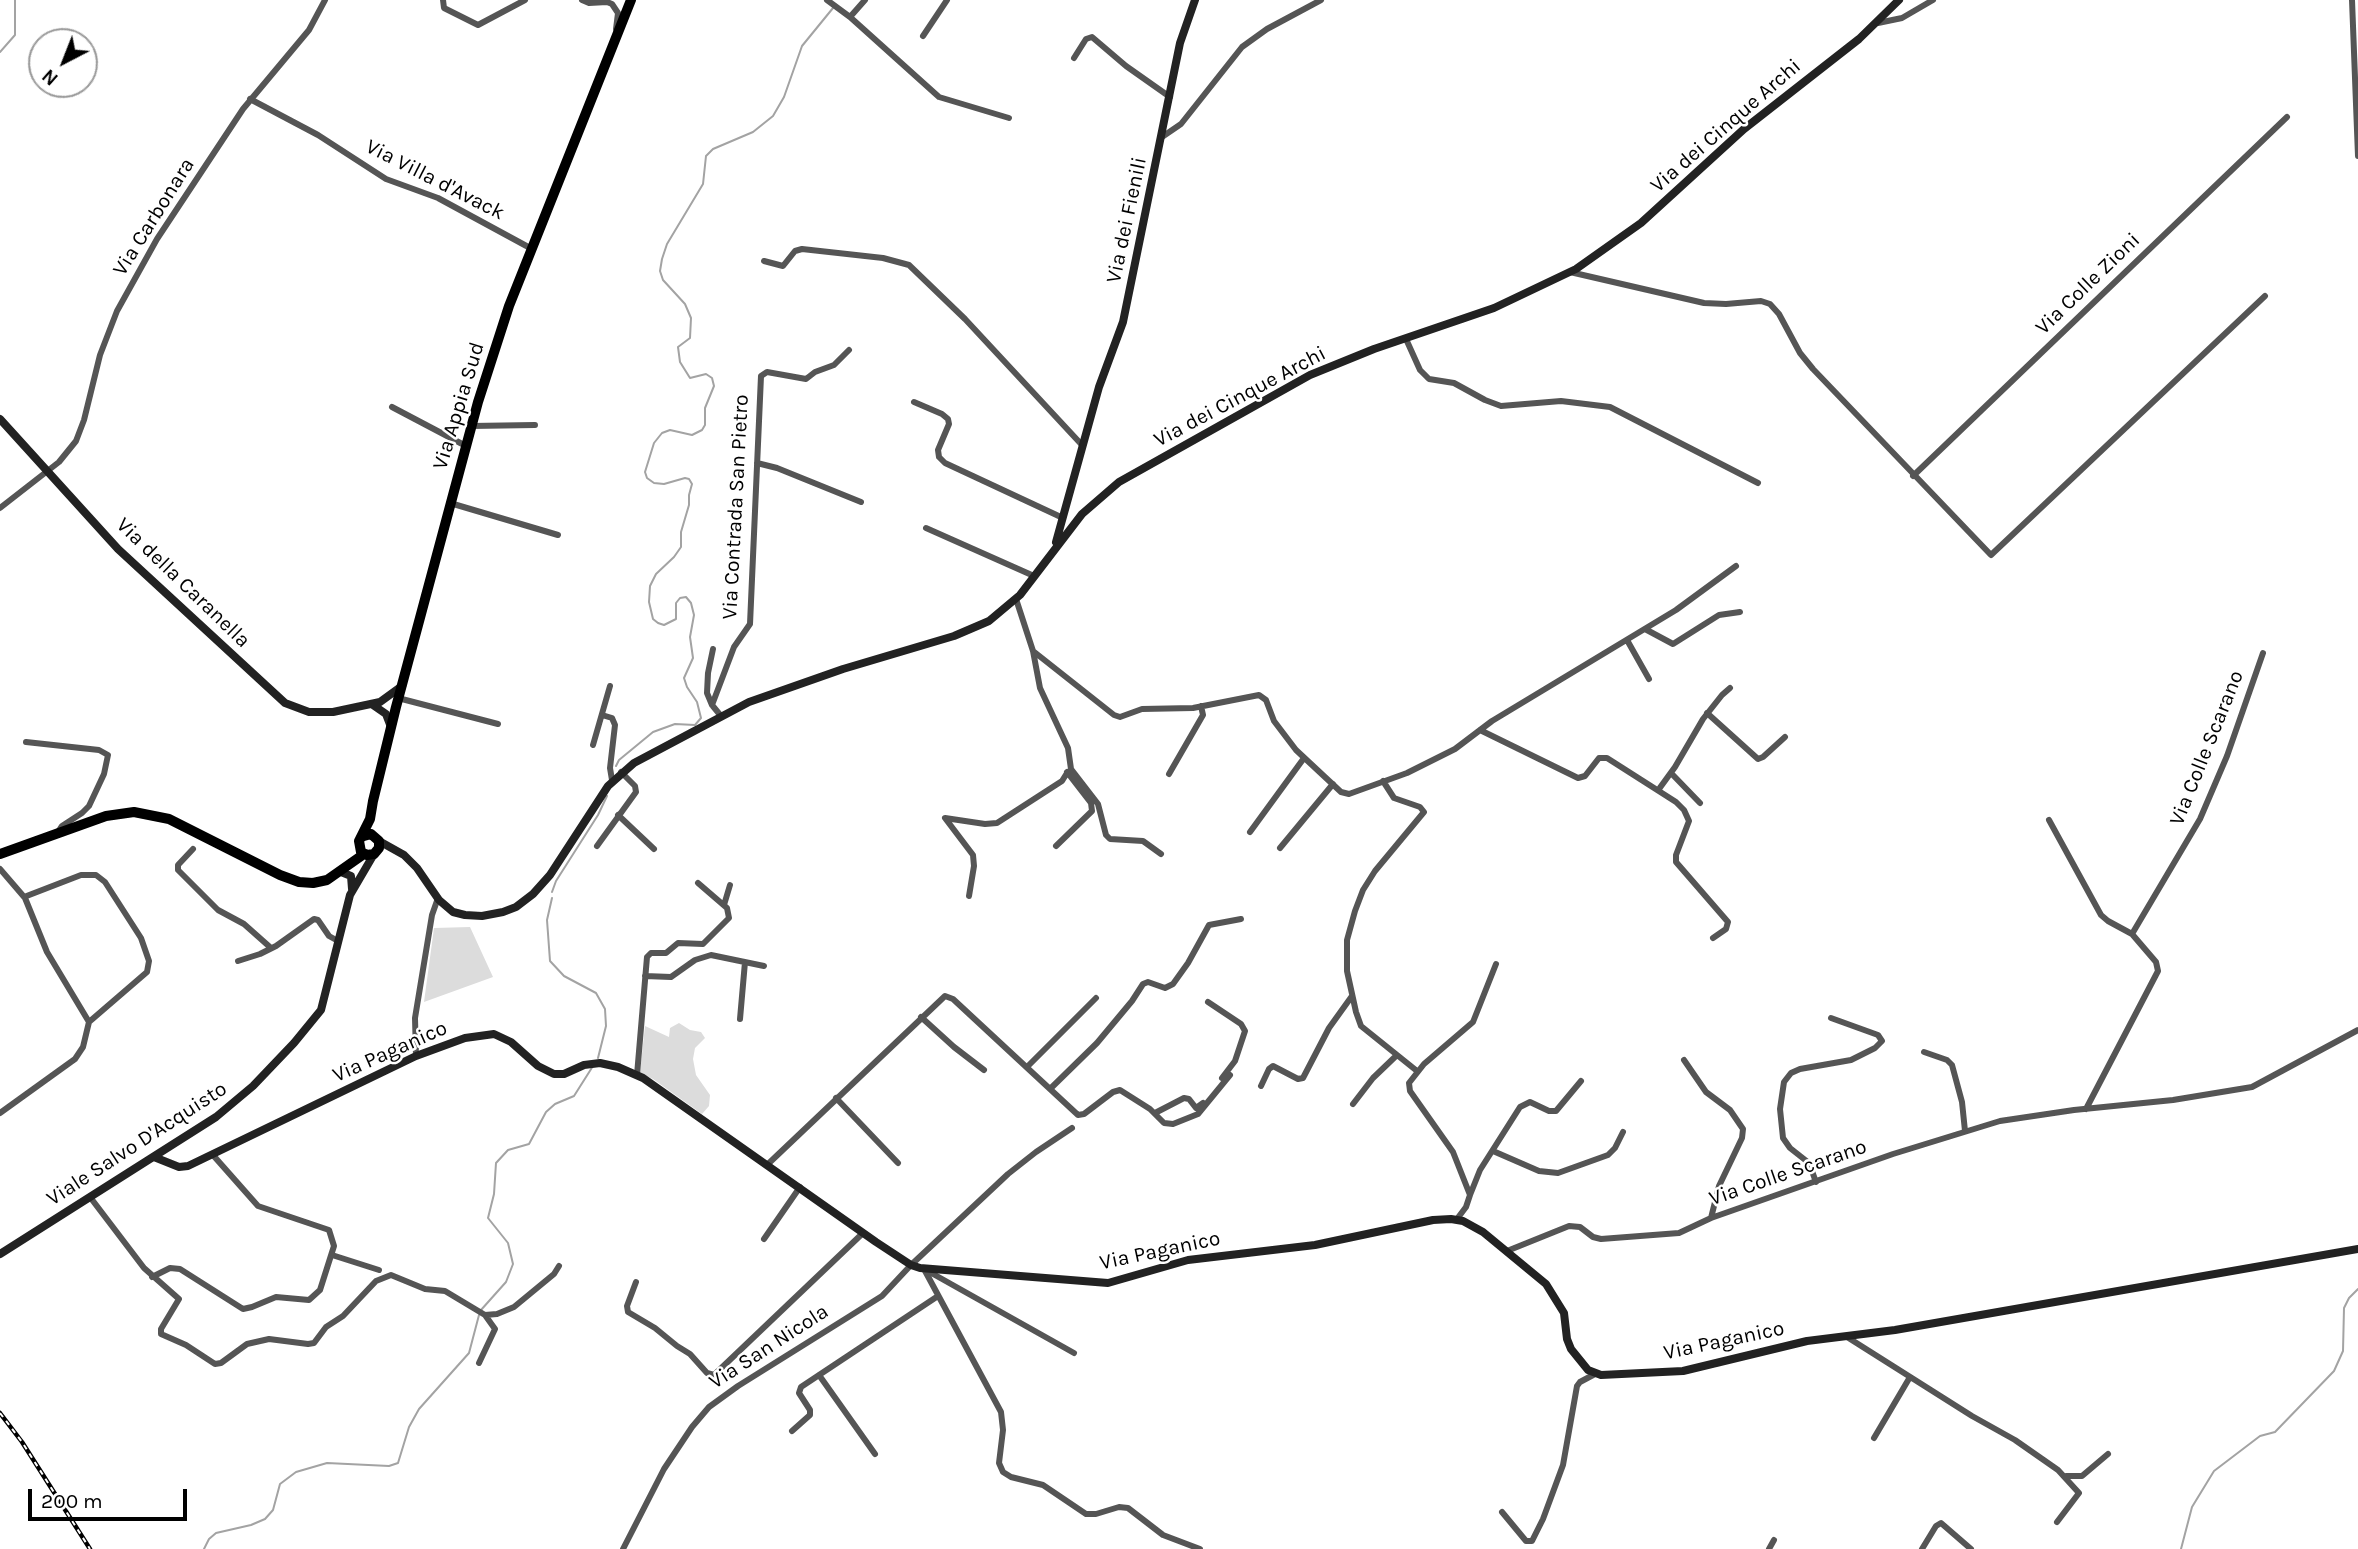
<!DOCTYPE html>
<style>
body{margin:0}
#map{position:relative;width:2358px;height:1549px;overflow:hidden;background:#fff;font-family:Karla,sans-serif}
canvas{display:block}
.north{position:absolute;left:28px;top:28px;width:70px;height:70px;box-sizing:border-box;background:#fff;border:2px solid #999;border-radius:50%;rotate:222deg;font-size:19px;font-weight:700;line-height:28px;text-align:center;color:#000}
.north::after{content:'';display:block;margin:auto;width:24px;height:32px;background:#000;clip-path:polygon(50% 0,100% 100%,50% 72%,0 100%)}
.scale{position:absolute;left:28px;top:1489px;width:159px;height:32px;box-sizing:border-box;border:4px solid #000;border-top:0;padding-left:9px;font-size:21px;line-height:24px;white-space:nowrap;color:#000;-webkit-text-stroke:5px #fff;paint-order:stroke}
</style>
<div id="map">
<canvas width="2358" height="1549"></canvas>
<div class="north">N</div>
<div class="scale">200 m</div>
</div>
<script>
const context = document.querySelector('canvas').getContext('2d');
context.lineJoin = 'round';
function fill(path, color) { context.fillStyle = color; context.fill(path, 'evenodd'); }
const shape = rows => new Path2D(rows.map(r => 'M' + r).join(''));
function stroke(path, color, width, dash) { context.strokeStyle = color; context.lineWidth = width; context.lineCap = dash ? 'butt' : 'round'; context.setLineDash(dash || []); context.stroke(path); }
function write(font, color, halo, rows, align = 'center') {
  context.font = font + ' Karla,sans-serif'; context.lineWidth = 5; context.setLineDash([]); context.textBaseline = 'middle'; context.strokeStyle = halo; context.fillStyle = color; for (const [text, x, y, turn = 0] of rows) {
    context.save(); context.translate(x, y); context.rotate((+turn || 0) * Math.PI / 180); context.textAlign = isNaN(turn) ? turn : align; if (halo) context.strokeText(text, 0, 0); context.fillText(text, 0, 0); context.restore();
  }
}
const green = shape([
 [470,927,493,977,424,1002,434,928],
 [679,1023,690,1030,701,1032,705,1038,695,1048,693,1059,696,1075,710,1095,709,1106,702,1114,653,1079,640,1073,645,1026,669,1037,670,1028]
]);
const stream = shape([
 [0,52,15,35,15,0],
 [616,766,619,760,653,732,675,724,695,725,701,718,697,702,687,687,684,678,693,658,690,637,694,615,691,603,686,597,680,598,676,603,676,619,664,625,658,623,653,619,649,602,650,586,656,574,674,557,681,547,681,532,689,505,689,495,692,484,689,479,685,478,664,484,654,483,647,478,645,472,654,443,662,433,670,430,692,435,702,430,705,425,705,408,714,386,712,378,706,374,690,378,680,362,678,347,690,338,691,318,685,304,663,280,660,271,662,259,667,244,703,184,706,156,713,149,753,132,773,116,784,97,802,46,833,8],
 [552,892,556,881,598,815,607,796],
 [552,898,547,920,550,961,564,976,596,993,605,1009,606,1026,598,1058],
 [481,1310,506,1282,513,1264,508,1243,488,1218,494,1194,496,1163,508,1150,529,1144,546,1112,555,1104,574,1096,593,1066],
 [204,1549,209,1539,216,1533,251,1525,265,1519,273,1510,280,1484,296,1472,327,1463,389,1466,398,1463,409,1427,419,1409,469,1353,479,1315],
 [2181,1549,2192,1507,2214,1471,2260,1436,2275,1432,2334,1371,2343,1351,2344,1308,2349,1298,2358,1289]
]);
const street = shape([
 [443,0,444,8,478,25,525,0],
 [582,0,589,3,607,2,612,4,618,13,616,29],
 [827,0,850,17,939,97,1009,118],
 [2352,0,2358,156],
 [850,17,865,0],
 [1878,23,1902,18,1933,0],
 [923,36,947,0],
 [1074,58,1086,39,1092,37,1126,66,1170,97],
 [250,99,318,135,386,179,438,198,532,249],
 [1162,137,1181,124,1242,47,1267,29,1321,0],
 [764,261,783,266,795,251,802,249,883,258,909,265,965,319,1082,445],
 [1570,272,1704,303,1726,304,1761,301,1770,304,1779,314,1800,353,1813,369,1991,555,2265,296],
 [1406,339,1420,370,1429,379,1454,383,1485,400,1501,406,1561,401,1610,407,1758,483],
 [914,402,942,414,948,419,949,424,938,450,939,457,945,463,1063,518],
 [392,407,466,446],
 [471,426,535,425],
 [757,463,777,468,861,502],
 [1913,476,2287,117],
 [450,503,558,535],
 [0,508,59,462,76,441,84,420,100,355,117,311,157,239,243,109,309,30,325,0],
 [926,528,1034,576],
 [1016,599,1033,651,1114,715,1120,717,1142,709,1193,708,1259,695,1266,700,1274,721,1296,750,1341,792,1349,794,1407,773,1455,749,1492,721,1676,610,1736,566],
 [1645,629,1673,644,1719,615,1740,612],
 [1627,640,1649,679],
 [1033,651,1040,688,1068,748,1071,769,1098,804,1106,835,1110,839,1143,841,1161,854],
 [398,698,498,724],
 [712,705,707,693,708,673,713,649],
 [1707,713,1758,759,1763,757,1785,737],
 [602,715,612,718,615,725,610,768,612,780],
 [721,716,712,705,734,647,750,624,761,376,767,372,806,379,815,372,834,365,849,350],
 [1480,730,1578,778,1585,776,1599,758,1607,758,1676,802,1684,810,1689,821,1676,855,1676,862,1728,922,1726,929,1713,938],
 [26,742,99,750,108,755,104,774,89,806,82,813,62,826,58,832],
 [593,745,610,686],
 [1671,773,1700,803],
 [1169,774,1203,715,1201,706],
 [1383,781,1394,798,1420,807,1424,812,1375,871,1363,890,1355,911,1347,940,1347,971,1356,1012,1361,1026,1417,1071],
 [1659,789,1675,767,1703,719,1722,695,1730,688],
 [618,815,654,849],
 [2049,820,2101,915,2108,921,2132,934],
 [1250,832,1304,758],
 [597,846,636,792,635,786,621,772],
 [1056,846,1092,811,1091,803,1067,772],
 [1280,848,1333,784],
 [193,849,178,865,178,870,218,910,244,924,271,948],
 [0,869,25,898,47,952,89,1022,83,1047,75,1059,0,1113],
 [969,896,974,866,973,855,945,818,985,824,997,823,1062,781,1067,773],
 [24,897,81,875,96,875,105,882,141,938,149,961,147,972,89,1022],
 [724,905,730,885],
 [238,961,260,954,276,946,314,919,318,920,329,936,338,941],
 [645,976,671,977,695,960,711,955,764,966],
 [1208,1002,1241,1024,1245,1031,1235,1061,1222,1078],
 [921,1017,954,1047,984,1070],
 [740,1019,745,962],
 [1924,1052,1947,1060,1952,1065,1962,1102,1965,1131],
 [416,1056,415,1018,432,915,438,898],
 [1684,1060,1706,1092,1730,1110,1743,1129,1742,1138,1719,1186,1711,1218],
 [1027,1067,1096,998],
 [637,1075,647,957,651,953,666,953,678,943,703,944,729,918,727,908,698,883],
 [1261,1086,1269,1069,1273,1066,1298,1079,1303,1078,1329,1028,1352,996],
 [1050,1089,1097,1043,1132,1001,1143,984,1148,982,1165,988,1173,984,1188,963,1209,925,1241,919],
 [836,1098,898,1163],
 [1353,1104,1373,1078,1397,1055],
 [2086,1109,2158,971,2156,962,2132,934,2200,819,2227,756,2263,653],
 [1155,1113,1184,1098,1189,1099,1196,1108,1203,1103],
 [1493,1151,1539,1171,1558,1173,1608,1155,1615,1148,1623,1132],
 [768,1164,945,996,953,999,1078,1115,1084,1114,1113,1092,1120,1090,1150,1109,1164,1123,1173,1124,1198,1114,1230,1075],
 [1816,1182,1809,1163,1790,1148,1783,1138,1780,1109,1784,1082,1791,1073,1800,1069,1851,1060,1875,1048,1882,1041,1878,1035,1831,1018],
 [1470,1195,1480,1170,1520,1107,1530,1102,1549,1111,1556,1111,1581,1081],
 [90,1197,144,1268,179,1299,161,1329,161,1334,186,1345,215,1364,221,1363,247,1344,269,1339,308,1344,314,1343,326,1327,343,1316,376,1281,391,1275,425,1289,445,1291,485,1315,495,1329,479,1363],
 [1457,1219,1466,1207,1470,1195,1453,1152,1410,1091,1409,1083,1424,1064,1473,1022,1496,964],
 [764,1239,800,1187],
 [1507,1251,1569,1226,1580,1227,1593,1237,1601,1239,1679,1233,1711,1218,1893,1154,2000,1121,2074,1110,2173,1100,2252,1087,2358,1030],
 [332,1255,379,1270],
 [924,1269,1001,1412,1003,1430,999,1463,1003,1472,1011,1477,1043,1485,1086,1514,1096,1514,1119,1507,1128,1508,1163,1535,1200,1549],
 [926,1270,1074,1353],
 [152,1277,170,1268,180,1269,243,1309,252,1307,276,1297,309,1300,320,1290,334,1246,329,1230,258,1206,212,1154],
 [636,1282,627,1306,628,1312,655,1328,677,1346,690,1354,707,1373,714,1375,863,1233],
 [485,1315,497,1314,514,1307,554,1274,559,1266],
 [1847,1337,1972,1416,2015,1440,2058,1470,2079,1493,2057,1522],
 [819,1375,875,1454],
 [792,1431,810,1415,810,1410,799,1393,801,1387,938,1296],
 [1874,1438,1910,1377],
 [2066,1476,2082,1476,2108,1454],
 [1502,1512,1526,1541,1532,1541,1543,1519,1563,1465,1577,1386,1580,1382,1595,1374],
 [623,1549,664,1469,692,1427,709,1407,738,1386,882,1296,911,1265,1008,1174,1036,1152,1072,1128],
 [1769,1549,1774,1540],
 [1922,1549,1936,1526,1941,1523,1971,1549]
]);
const secondary = shape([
 [0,419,118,549,285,703,309,712,333,712,380,702,402,686],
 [1056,542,1099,387,1123,322,1180,43,1195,0],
 [373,705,386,714,391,727],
 [379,841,404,855,417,868,439,900,453,912,465,915,482,916,503,912,516,907,533,894,550,875,608,786,634,763,749,702,843,669,954,636,989,621,1020,595,1082,514,1119,482,1310,375,1374,349,1494,308,1576,269,1641,223,1744,129,1859,39,1899,0],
 [341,872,351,876,352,889],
 [154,1157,179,1167,188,1166,416,1056,465,1038,494,1034,511,1042,538,1066,554,1074,564,1074,584,1065,600,1063,618,1067,643,1078,876,1242,911,1265,920,1268,1108,1283,1188,1260,1315,1245,1433,1220,1451,1219,1463,1221,1483,1232,1546,1284,1564,1313,1567,1339,1571,1349,1588,1370,1601,1375,1683,1371,1807,1341,1895,1330,2358,1249],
 [0,1254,216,1117,253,1086,294,1043,321,1010,350,895,374,854]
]);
const primary = shape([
 [364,836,371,834,379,841,379,848,374,854,367,855,361,852,359,841,370,819,373,801,396,707,478,402,509,306,631,0],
 [0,854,106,816,134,812,169,819,280,875,299,882,313,883,327,880,364,854]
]);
const rail = shape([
 [0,1413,22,1442,90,1549]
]);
const streetNames = [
 ["Via dei Cinque Archi",1726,126,-41],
 ["Via Villa d'Avack",435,180,27],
 ["Via Carbonara",154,217,-58],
 ["Via dei Fienili",1127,220,-78],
 ["Via Colle Zioni",2088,284,-44],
 ["Via dei Cinque Archi",1240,397,-28],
 ["Via Appia Sud",459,406,-73],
 ["Via Contrada San Pietro",736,507,-87],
 ["Via della Caranella",183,583,44],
 ["Via Colle Scarano",2207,748,-68],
 ["Via Paganico",390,1052,-24],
 ["Viale Salvo D'Acquisto",137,1144,-33],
 ["Via Colle Scarano",1788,1173,-19],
 ["Via Paganico",1160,1251,-12],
 ["Via Paganico",1724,1341,-12],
 ["Via San Nicola",769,1347,-33]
];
fill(green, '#dcdcdc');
stroke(stream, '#a3a3a3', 2);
stroke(street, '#555', 6);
stroke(secondary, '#222', 8);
stroke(primary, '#000', 10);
stroke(rail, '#000', 4.5);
stroke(rail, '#fff', 2, [5]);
write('21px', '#000', '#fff', streetNames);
</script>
